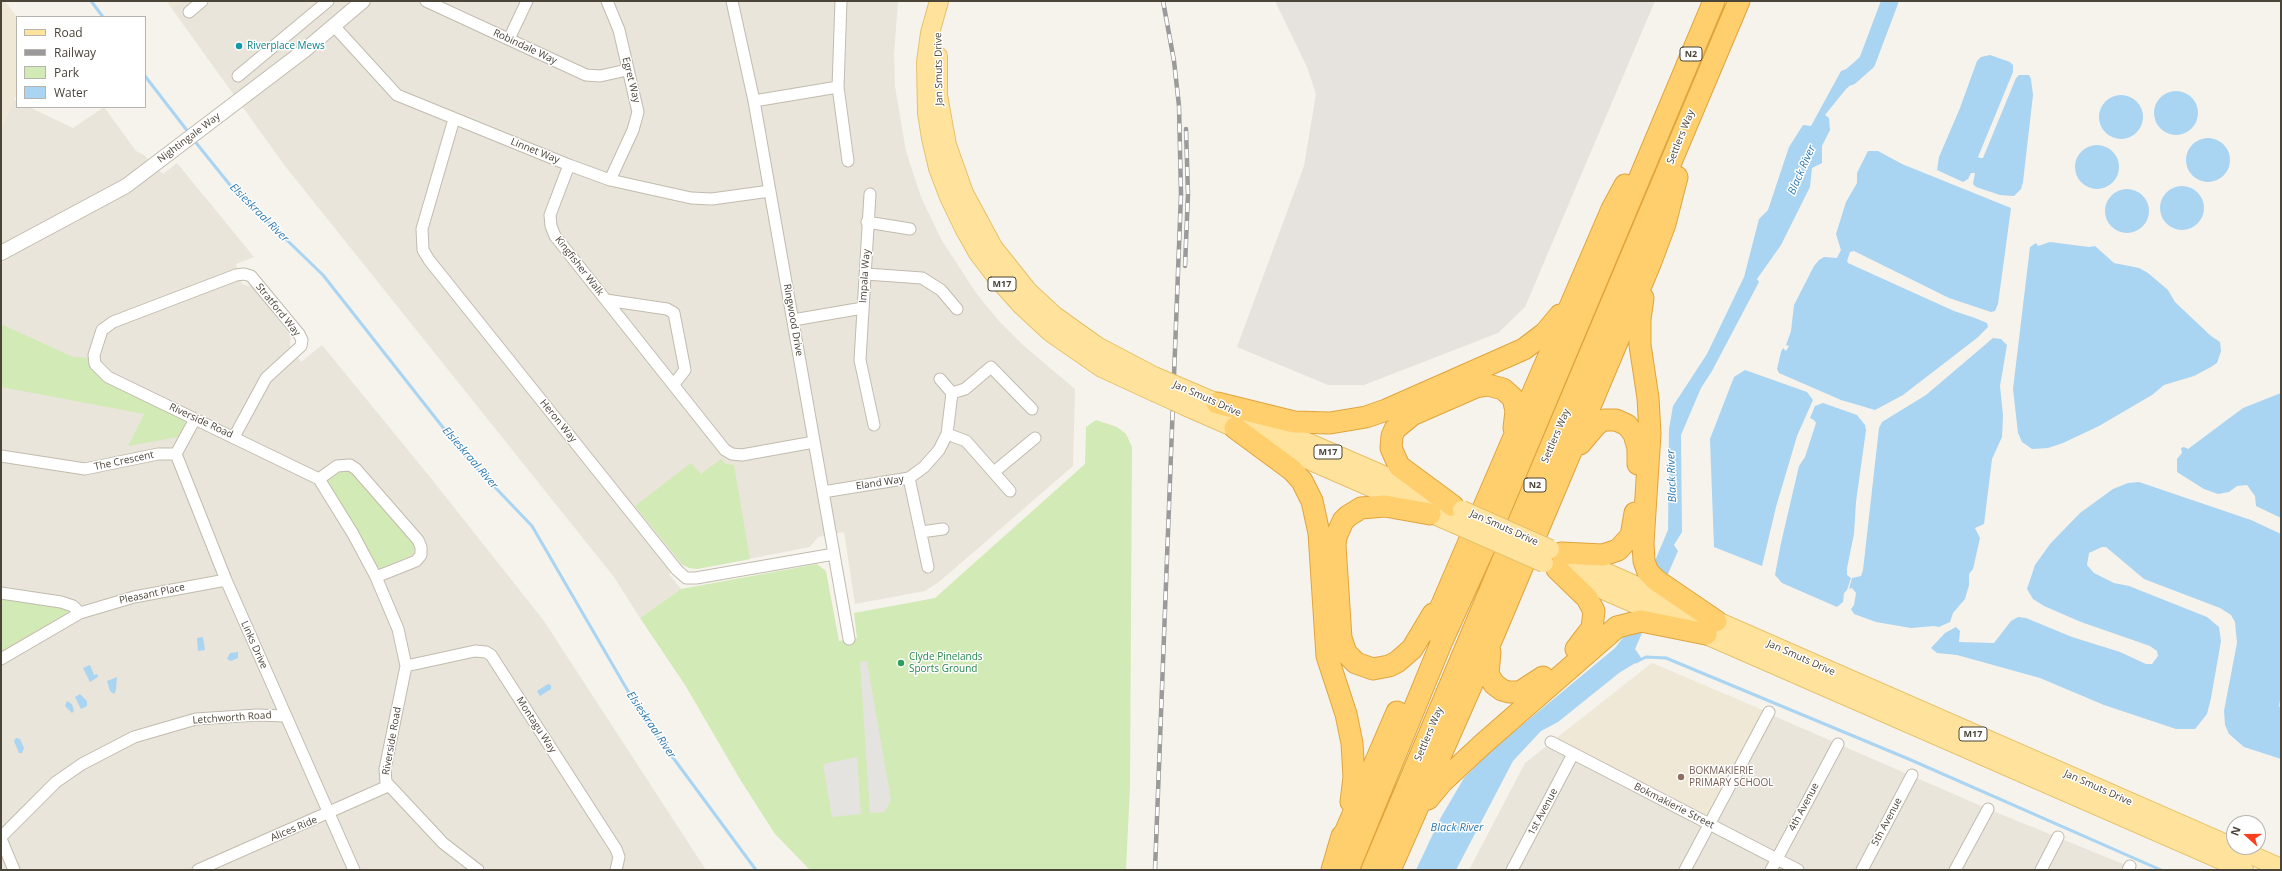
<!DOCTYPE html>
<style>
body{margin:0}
#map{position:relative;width:2282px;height:871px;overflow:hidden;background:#f6f3ec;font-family:"Open Sans",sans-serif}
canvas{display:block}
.frame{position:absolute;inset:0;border:2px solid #4b4439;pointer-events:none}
.legend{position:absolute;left:16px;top:16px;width:130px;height:92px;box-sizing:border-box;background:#fff;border:1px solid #b7b4b0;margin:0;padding:5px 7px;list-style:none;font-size:12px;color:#4b4439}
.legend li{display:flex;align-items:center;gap:8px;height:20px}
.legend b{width:20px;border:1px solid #b7b4b0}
.north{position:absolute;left:2226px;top:815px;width:40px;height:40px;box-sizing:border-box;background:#fff;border:1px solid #b7b4b0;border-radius:50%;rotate:291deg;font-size:11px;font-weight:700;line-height:16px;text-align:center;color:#4b4439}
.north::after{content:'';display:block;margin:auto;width:14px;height:18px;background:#fc3f1d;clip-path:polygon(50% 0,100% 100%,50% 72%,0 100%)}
</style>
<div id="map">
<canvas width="2282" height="871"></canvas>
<div class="frame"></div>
<ul class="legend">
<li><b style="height:5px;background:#ffe39c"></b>Road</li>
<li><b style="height:5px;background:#9a9a9a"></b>Railway</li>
<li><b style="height:11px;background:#d2eab5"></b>Park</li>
<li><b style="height:11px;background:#a9d4f2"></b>Water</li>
</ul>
<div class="north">N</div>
</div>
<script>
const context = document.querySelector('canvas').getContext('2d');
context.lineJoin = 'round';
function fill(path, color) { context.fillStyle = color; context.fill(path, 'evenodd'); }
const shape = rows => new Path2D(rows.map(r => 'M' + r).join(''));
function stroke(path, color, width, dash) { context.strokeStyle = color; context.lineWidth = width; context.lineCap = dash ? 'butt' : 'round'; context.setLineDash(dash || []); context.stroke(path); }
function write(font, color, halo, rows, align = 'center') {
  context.font = font + ' "Open Sans",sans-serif'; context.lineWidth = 3; context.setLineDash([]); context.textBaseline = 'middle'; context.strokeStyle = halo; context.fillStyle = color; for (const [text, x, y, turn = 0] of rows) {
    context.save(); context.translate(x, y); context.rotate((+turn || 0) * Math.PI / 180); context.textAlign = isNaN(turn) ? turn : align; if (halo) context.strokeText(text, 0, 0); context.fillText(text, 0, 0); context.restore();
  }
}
const residential = shape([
 [182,1,898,1,894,55,895,86,906,151,921,197,941,239,976,293,999,321,1024,346,1075,389,1073,466,939,582,925,591,855,604,844,532,818,537,810,547,697,569,683,565,669,574,681,589,640,618,614,577,285,166,172,9],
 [14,100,17,101,17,107,29,107,73,128,104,107,136,151,144,155,163,174,177,163,254,257,236,264,242,284,253,287,291,336,290,345,301,362,322,345,430,477,544,621,706,870,1,870,1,129],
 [1652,663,1988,809,2138,870,1469,870,1525,763]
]);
const industrial = shape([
 [1275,1,1655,1,1525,307,1498,333,1364,385,1328,385,1237,347,1304,166,1316,94,1307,67]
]);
const education = shape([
 [1,1,5,1,17,17,17,94,1,129],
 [167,1,182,1,172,9],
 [1652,663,1763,710,1709,817,1557,738]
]);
const green = shape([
 [1,324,73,357,89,358,95,372,100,378,183,417,187,427,183,436,128,446,144,414,1,387],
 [1096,420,1117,427,1126,434,1132,447,1130,786,1126,870,810,870,775,834,741,781,685,685,640,618,681,589,817,564,826,571,839,641,857,638,854,613,935,598,1085,464,1086,427],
 [721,459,726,464,734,465,750,559,697,569,689,568,683,565,635,506,691,463,701,474],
 [348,466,416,545,412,555,381,568,375,566,352,521,325,478],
 [1,597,62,606,67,610,68,615,1,654]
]);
const parking = shape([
 [867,661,891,800,885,812,870,813,860,662],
 [857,757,861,814,832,817,823,764]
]);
const water = shape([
 [1990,55,2010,62,2013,65,2013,72,1978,157,1980,158,1983,158,2016,78,2019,75,2029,75,2031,79,2033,95,2023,182,2021,189,2014,196,2000,195,1976,187,1973,184,1975,173,1971,173,1968,179,1963,182,1937,170,1939,157,1960,108,1977,61,1981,57],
 [1867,62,1868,70,1846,89,1825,115,1829,118,1830,130,1822,146,1822,163,1812,168,1810,187,1781,245,1757,279,1759,282,1712,371,1701,388,1681,435,1682,532,1674,545,1678,551,1635,649,1642,659,1619,673,1558,722,1541,731,1513,761,1456,870,1416,870,1440,819,1464,778,1491,751,1615,648,1622,639,1668,530,1669,429,1673,406,1707,354,1744,277,1759,219,1768,210,1789,147,1803,125,1811,126,1841,71],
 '2154 113a22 22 0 1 1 44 0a22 22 0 1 1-44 0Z',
 '2099 117a22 22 0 1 1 44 0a22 22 0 1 1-44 0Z',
 '2186 160a22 22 0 1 1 44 0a22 22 0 1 1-44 0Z',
 '2075 167a22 22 0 1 1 44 0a22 22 0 1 1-44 0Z',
 [1868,151,1878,151,1902,164,2011,208,1998,304,1995,311,1991,312,1949,298,1854,251,1850,252,1847,261,1848,263,1954,311,1975,318,1987,323,1988,327,1977,338,1903,395,1875,410,1841,400,1779,373,1777,369,1781,352,1783,348,1786,351,1789,346,1786,345,1791,331,1794,305,1814,266,1819,260,1824,257,1837,258,1841,250,1836,234,1846,202,1857,183,1857,173],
 '2160 208a22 22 0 1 1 44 0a22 22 0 1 1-44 0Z',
 '2105 211a22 22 0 1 1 44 0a22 22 0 1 1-44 0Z',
 [2050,242,2089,247,2095,246,2114,263,2139,268,2148,273,2168,290,2175,302,2211,336,2220,342,2221,351,2217,363,2211,367,2194,376,2164,385,2152,395,2099,426,2063,443,2048,448,2032,449,2022,442,2018,433,2013,389,2030,247,2036,243,2038,246],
 [1993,338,2001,339,2007,345,2000,386,2003,415,2002,437,1992,459,1984,524,1975,528,1980,538,1973,569,1969,574,1969,585,1965,599,1953,613,1950,622,1939,627,1934,626,1911,628,1876,622,1854,614,1851,609,1854,605,1856,593,1852,588,1849,589,1852,578,1861,576,1863,570,1879,428,1882,422,1926,395],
 [1745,370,1807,392,1813,400,1797,436,1776,507,1762,566,1714,547,1710,439,1734,377],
 [2281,393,2281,518,2256,506,2255,496,2247,485,2237,486,2229,492,2218,494,2204,489,2177,472,2177,459,2182,453,2181,448,2184,447,2188,449,2243,408],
 [1823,403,1857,415,1865,425,1866,430,1856,502,1854,534,1847,568,1847,575,1851,578,1847,590,1844,593,1843,602,1837,607,1782,583,1775,575,1781,543,1799,466,1805,457,1816,423,1814,420,1810,418,1815,406],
 [2139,482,2251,520,2281,534,2281,695,2279,706,2281,709,2281,759,2244,747,2229,734,2225,725,2224,711,2237,643,2235,622,2231,615,2220,608,2144,579,2106,547,2102,547,2089,553,2087,565,2094,573,2114,583,2129,586,2207,617,2219,627,2221,641,2211,698,2207,714,2195,729,2176,729,2104,705,2040,678,1957,655,1937,653,1931,648,1945,633,1956,627,1960,631,1959,642,1994,643,2011,621,2018,617,2026,618,2072,637,2120,652,2146,664,2152,664,2158,656,2157,651,2150,646,2081,622,2044,606,2033,599,2027,589,2035,565,2050,544,2080,513,2113,489,2128,483],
 [203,637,205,650,198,651,197,638],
 [238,652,238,658,231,661,227,659,230,653],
 [90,665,94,675,97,674,98,677,90,682,83,668],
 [117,677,116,690,114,694,110,691,107,681],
 [548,684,551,685,551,689,540,696,537,691],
 [80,694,87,701,87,706,81,709,75,697],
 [67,701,72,704,74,711,72,713,65,706],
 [16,738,20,739,24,748,22,753,19,753,14,741]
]);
const stream = shape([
 [91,1,103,17],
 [145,76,189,133],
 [193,139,230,185,323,275,467,458,532,526,643,717,756,870],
 [1636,662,1646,657,1666,658,1911,760,2161,870]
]);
const river = shape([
 [1850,77,1867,62,1890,1]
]);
const minor = shape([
 [426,1,586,75,600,76,627,70],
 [607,1,619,30,638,112,633,130,610,180],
 [732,1,754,101,849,639],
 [841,1,838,87,848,161],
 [189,12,202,1],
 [334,26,397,95,569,165,610,180,691,198,712,199,770,191],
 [509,39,527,1],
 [238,76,328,1],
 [754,101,838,87],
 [454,119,422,229,423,250,429,260,677,570,686,578,696,578,834,554],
 [569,165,550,215,551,226,555,236,725,450,732,454,742,455,814,442],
 [870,194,860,360,874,425],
 [867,222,910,229],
 [866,274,922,278,941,290,957,309],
 [606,300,667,309,674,313,685,370,674,384],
 [793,320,863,308],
 [952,393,965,389,991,367,1032,409],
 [195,419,176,454,226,580,354,870],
 [947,434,966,441,1010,491],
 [234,437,266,378,301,346,302,340,299,334,251,276,244,274,236,275,113,322,102,330,94,355,95,364,108,377,319,479,353,534,376,577,398,629,406,666,385,769,386,782,443,843,478,870],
 [1,456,85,469,158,454,176,454],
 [994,472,1035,438],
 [909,478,928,567],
 [319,479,337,466,350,465,356,469,418,540,421,547,421,555,416,561,376,577],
 [823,492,909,478,924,467,939,450,947,434,952,393,940,379],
 [921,532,943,529],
 [1,593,61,602,73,606,80,613],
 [1,659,80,613,134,597,226,580],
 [406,666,475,651,486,652,491,655,616,849,619,857,616,870],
 [1551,742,1798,870],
 [1,837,56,782,82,764,134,737,196,719,257,715,285,716],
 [1,839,14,870],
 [198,870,388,786],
 [1512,870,1573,754],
 [1685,870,1769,712],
 [1771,870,1838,744],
 [1862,870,1912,775],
 [1955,870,1988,809],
 [2041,870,2058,837],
 [2128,870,2130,866]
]);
const tertiary = shape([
 [1,253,126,186,305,50,363,1]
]);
const primary = shape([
 [939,1,930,33,926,62,927,113,931,138,938,168,949,197,964,228,978,253,997,278,1022,306,1050,332,1102,368,1154,392],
 [938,56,938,95,947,145,964,193,993,247,1028,291,1055,316,1097,346,1154,376],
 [1194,393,1434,497],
 [1187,407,1455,524],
 [1564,554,2281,868],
 [1562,572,2244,870]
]);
const motorway = shape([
 [1643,298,1640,319,1640,345,1648,398,1650,434,1643,543,1644,561,1648,572,1656,580,1716,621],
 [1217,403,1294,422,1330,423,1366,417,1386,410,1524,349,1545,333,1560,315],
 [1235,428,1292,470,1302,481,1312,501,1319,533,1327,656,1346,714,1352,743,1354,777,1351,802],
 [1580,444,1597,424,1604,420,1616,420,1627,425,1634,434,1638,448,1638,464],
 [1453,506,1399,466,1391,448,1392,436,1395,429,1412,415,1476,387,1488,385,1503,389,1513,398,1516,411,1514,428],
 [1430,514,1385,506,1361,508,1348,516,1343,521,1336,537,1335,545,1341,638,1346,653,1356,663,1373,669,1389,666,1397,662,1412,649,1433,614],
 [1561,553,1603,555,1618,550,1631,536,1635,513],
 [1557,569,1587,598,1594,611,1592,628,1576,649],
 [1431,630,1612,209,1625,185],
 [1490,652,1488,674,1494,684,1502,690,1509,692,1520,692,1543,677],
 [1428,799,1443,781,1484,743,1617,627,1641,621,1706,634],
 [1338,849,1397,712],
 [1332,870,1342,836],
 [1348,870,1442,641,1485,546,1714,1],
 [1372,870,1739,1],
 [1390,870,1494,634,1650,264,1665,224,1677,177]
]);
const rail = shape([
 [1185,266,1188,194,1186,129],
 [1155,870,1181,194,1179,106,1174,61,1163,1]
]);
const primaryBridge = shape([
 [1154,376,1194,393],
 [1154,392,1187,407],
 [1462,510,1550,549],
 [1455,524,1544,563]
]);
const markers = [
 [239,46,4,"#0f9aa8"],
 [901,663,4,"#2e9e5b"],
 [1681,777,4,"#8d6e63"]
];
const shields = [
 [1691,54,22],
 [1002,284,28],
 [1328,452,28],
 [1535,485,22],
 [1973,734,28]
];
const shieldNames = [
 ["N2",1691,54],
 ["M17",1002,284],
 ["M17",1328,452],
 ["N2",1535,485],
 ["M17",1973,734]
];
const cultureNames = [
 ["Riverplace Mews",247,46]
];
const streetNames = [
 ["Robindale Way",525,47,25],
 ["Jan Smuts Drive",939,69,-91],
 ["Egret Way",631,80,76],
 ["Settlers Way",1681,137,-68],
 ["Nightingale Way",189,138,-37],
 ["Linnet Way",535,151,22],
 ["Kingfisher Walk",579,266,52],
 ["Impala Way",865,276,-86],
 ["Stratford Way",278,310,51],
 ["Ringwood Drive",793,320,80],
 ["Jan Smuts Drive",1207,399,24],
 ["Riverside Road",201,421,25],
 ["Heron Way",558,421,51],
 ["Settlers Way",1556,436,-67],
 ["The Crescent",124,461,-12],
 ["Eland Way",880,483,-9],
 ["Jan Smuts Drive",1504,528,24],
 ["Pleasant Place",152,594,-12],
 ["Links Drive",254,645,66],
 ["Jan Smuts Drive",1801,658,24],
 ["Letchworth Road",232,718,-4],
 ["Montagu Way",536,725,57],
 ["Settlers Way",1429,734,-67],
 ["Riverside Road",392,741,-80],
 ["Jan Smuts Drive",2098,788,24],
 ["Bokmakierie Street",1674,806,27],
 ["4th Avenue",1804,807,-62],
 ["1st Avenue",1543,812,-62],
 ["5th Avenue",1887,822,-62],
 ["Alices Ride",294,829,-23]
];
const leisureNames = [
 ["Clyde Pinelands",909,657],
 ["Sports Ground",909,669]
];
const educationNames = [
 ["BOKMAKIERIE",1689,771],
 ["PRIMARY SCHOOL",1689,783]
];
const waterNames = [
 ["Black River",1802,170,-66],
 ["Elsieskraal River",259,213,45],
 ["Elsieskraal River",470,458,49],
 ["Black River",1672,476,-92],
 ["Elsieskraal River",651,725,56],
 ["Black River",1457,828]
];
fill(residential, '#eae5da');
fill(industrial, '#e6e2dd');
fill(education, '#efe8d6');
fill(green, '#d2eab5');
fill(parking, '#e5e3e0');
fill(water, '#a9d4f2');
stroke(stream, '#a9d4f2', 3);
stroke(river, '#a9d4f2', 17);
stroke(minor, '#c2bbae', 13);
stroke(tertiary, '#c2bbae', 16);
stroke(primary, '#e6c16a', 20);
stroke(motorway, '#e0a43c', 23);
stroke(minor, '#fff', 11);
stroke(tertiary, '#fff', 14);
stroke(primary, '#ffe39c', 18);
stroke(motorway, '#ffcf6e', 21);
stroke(rail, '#9a9a9a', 4.5);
stroke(rail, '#fff', 3, [9]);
stroke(primaryBridge, '#e6c16a', 20, []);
stroke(primaryBridge, '#ffe39c', 18);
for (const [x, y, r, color] of markers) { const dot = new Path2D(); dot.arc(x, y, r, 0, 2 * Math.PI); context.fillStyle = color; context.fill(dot); stroke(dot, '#fff', 1.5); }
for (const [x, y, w] of shields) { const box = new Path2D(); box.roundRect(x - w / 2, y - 7, w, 14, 3); context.fillStyle = '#fff'; context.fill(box); stroke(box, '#4b4439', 1); }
write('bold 9px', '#4b4439', null, shieldNames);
write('10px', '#0d838f', '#fff', cultureNames, 'left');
write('10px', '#4b4439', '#fff', streetNames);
write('10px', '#27864d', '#fff', leisureNames, 'left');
write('10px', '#785e54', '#fff', educationNames, 'left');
write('italic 11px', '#2e7ab2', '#fff', waterNames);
</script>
